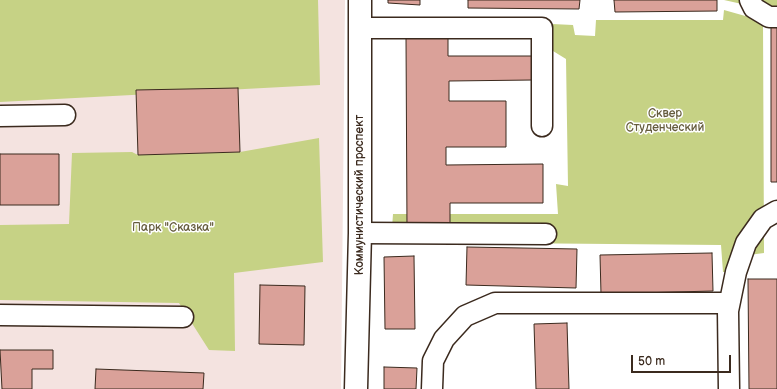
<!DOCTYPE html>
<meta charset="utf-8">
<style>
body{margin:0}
#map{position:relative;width:777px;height:389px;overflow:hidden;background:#fff;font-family:"Balsamiq Sans",sans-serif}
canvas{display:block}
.scale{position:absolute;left:631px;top:355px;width:100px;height:18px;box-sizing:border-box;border:2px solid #3b2a1e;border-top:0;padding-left:5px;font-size:12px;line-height:14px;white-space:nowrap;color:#3b2a1e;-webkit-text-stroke:3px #fff;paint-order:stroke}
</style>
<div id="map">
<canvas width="777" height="389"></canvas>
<div class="scale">50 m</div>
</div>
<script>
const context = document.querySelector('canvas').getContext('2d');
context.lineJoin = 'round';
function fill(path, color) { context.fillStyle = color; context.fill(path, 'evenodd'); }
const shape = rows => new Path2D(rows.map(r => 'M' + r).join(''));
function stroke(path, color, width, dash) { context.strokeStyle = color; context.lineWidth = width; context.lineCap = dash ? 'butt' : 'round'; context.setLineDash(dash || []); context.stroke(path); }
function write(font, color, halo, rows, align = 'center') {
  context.font = font + ' "Balsamiq Sans",sans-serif'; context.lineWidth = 3; context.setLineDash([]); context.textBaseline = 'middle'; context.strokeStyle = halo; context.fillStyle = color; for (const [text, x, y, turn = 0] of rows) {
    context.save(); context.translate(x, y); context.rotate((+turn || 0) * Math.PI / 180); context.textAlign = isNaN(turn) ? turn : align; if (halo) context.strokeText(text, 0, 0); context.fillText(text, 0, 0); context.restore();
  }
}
const built = shape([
 [122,0,345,0,341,389,0,389,0,90]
]);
const green = shape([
 [0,0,318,0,320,85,0,102],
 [724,0,777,0,777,11,773,11],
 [724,10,763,21,764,253,741,256,744,272,723,272,721,245,391,242,393,214,558,214,556,184,568,186,566,59,553,51,552,24,573,25,575,35,595,36,596,20,723,20],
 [319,138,323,262,234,273,235,351,209,350,179,303,0,300,0,225,69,224,72,153,132,152,138,155,240,152]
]);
const building = shape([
 [388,0,420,0,420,5,388,3,388,0],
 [468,0,580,0,579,9,468,8,468,0],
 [614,0,717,0,717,11,615,12,614,0],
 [771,27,777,27,777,182,771,182,771,27],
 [406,35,448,35,448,56,533,56,533,80,449,81,449,101,506,101,506,147,446,147,446,165,543,164,543,203,450,203,450,229,407,229,406,35],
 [238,88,240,152,138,155,136,90,238,88],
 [0,154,59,154,59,205,0,205,0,154],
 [467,247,577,249,576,288,466,285,467,247],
 [712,253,713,291,601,294,600,255,712,253],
 [414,256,415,329,385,329,384,257,414,256],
 [748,279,777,279,777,389,749,389,748,279],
 [260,285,305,286,304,345,259,344,260,285],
 [567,323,569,389,536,389,534,324,567,323],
 [0,350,53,350,53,369,32,369,32,389,2,389,0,350],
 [384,367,417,368,416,389,384,389,384,367],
 [96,369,204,373,203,389,95,389,96,369]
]);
const minor = shape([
 [750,0,754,8,769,17,777,17],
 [360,28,542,28,542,126],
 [0,116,65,115],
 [360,233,546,234],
 [0,315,183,317],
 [432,389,433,361,444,339,465,316,495,303,729,303],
 [729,389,728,311,736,272,746,243,763,219,777,211]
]);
const major = shape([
 [356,389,360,233,360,0]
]);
const parkNames = [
 ["Сквер",665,114],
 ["Студенческий",665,128],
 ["Парк \"Сказка\"",173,228]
];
const streetNames = [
 ["Коммунистический проспект",360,195,-90]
];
fill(built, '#f4e3e0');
fill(green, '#c6d285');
fill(building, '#daa199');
stroke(building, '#3b2a1e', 1);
stroke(minor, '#3b2a1e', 23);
stroke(major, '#3b2a1e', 25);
stroke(minor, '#fff', 20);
stroke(major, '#fff', 22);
write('12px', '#655c3d', '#fff', parkNames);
write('12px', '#3b2a1e', '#fff', streetNames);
</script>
